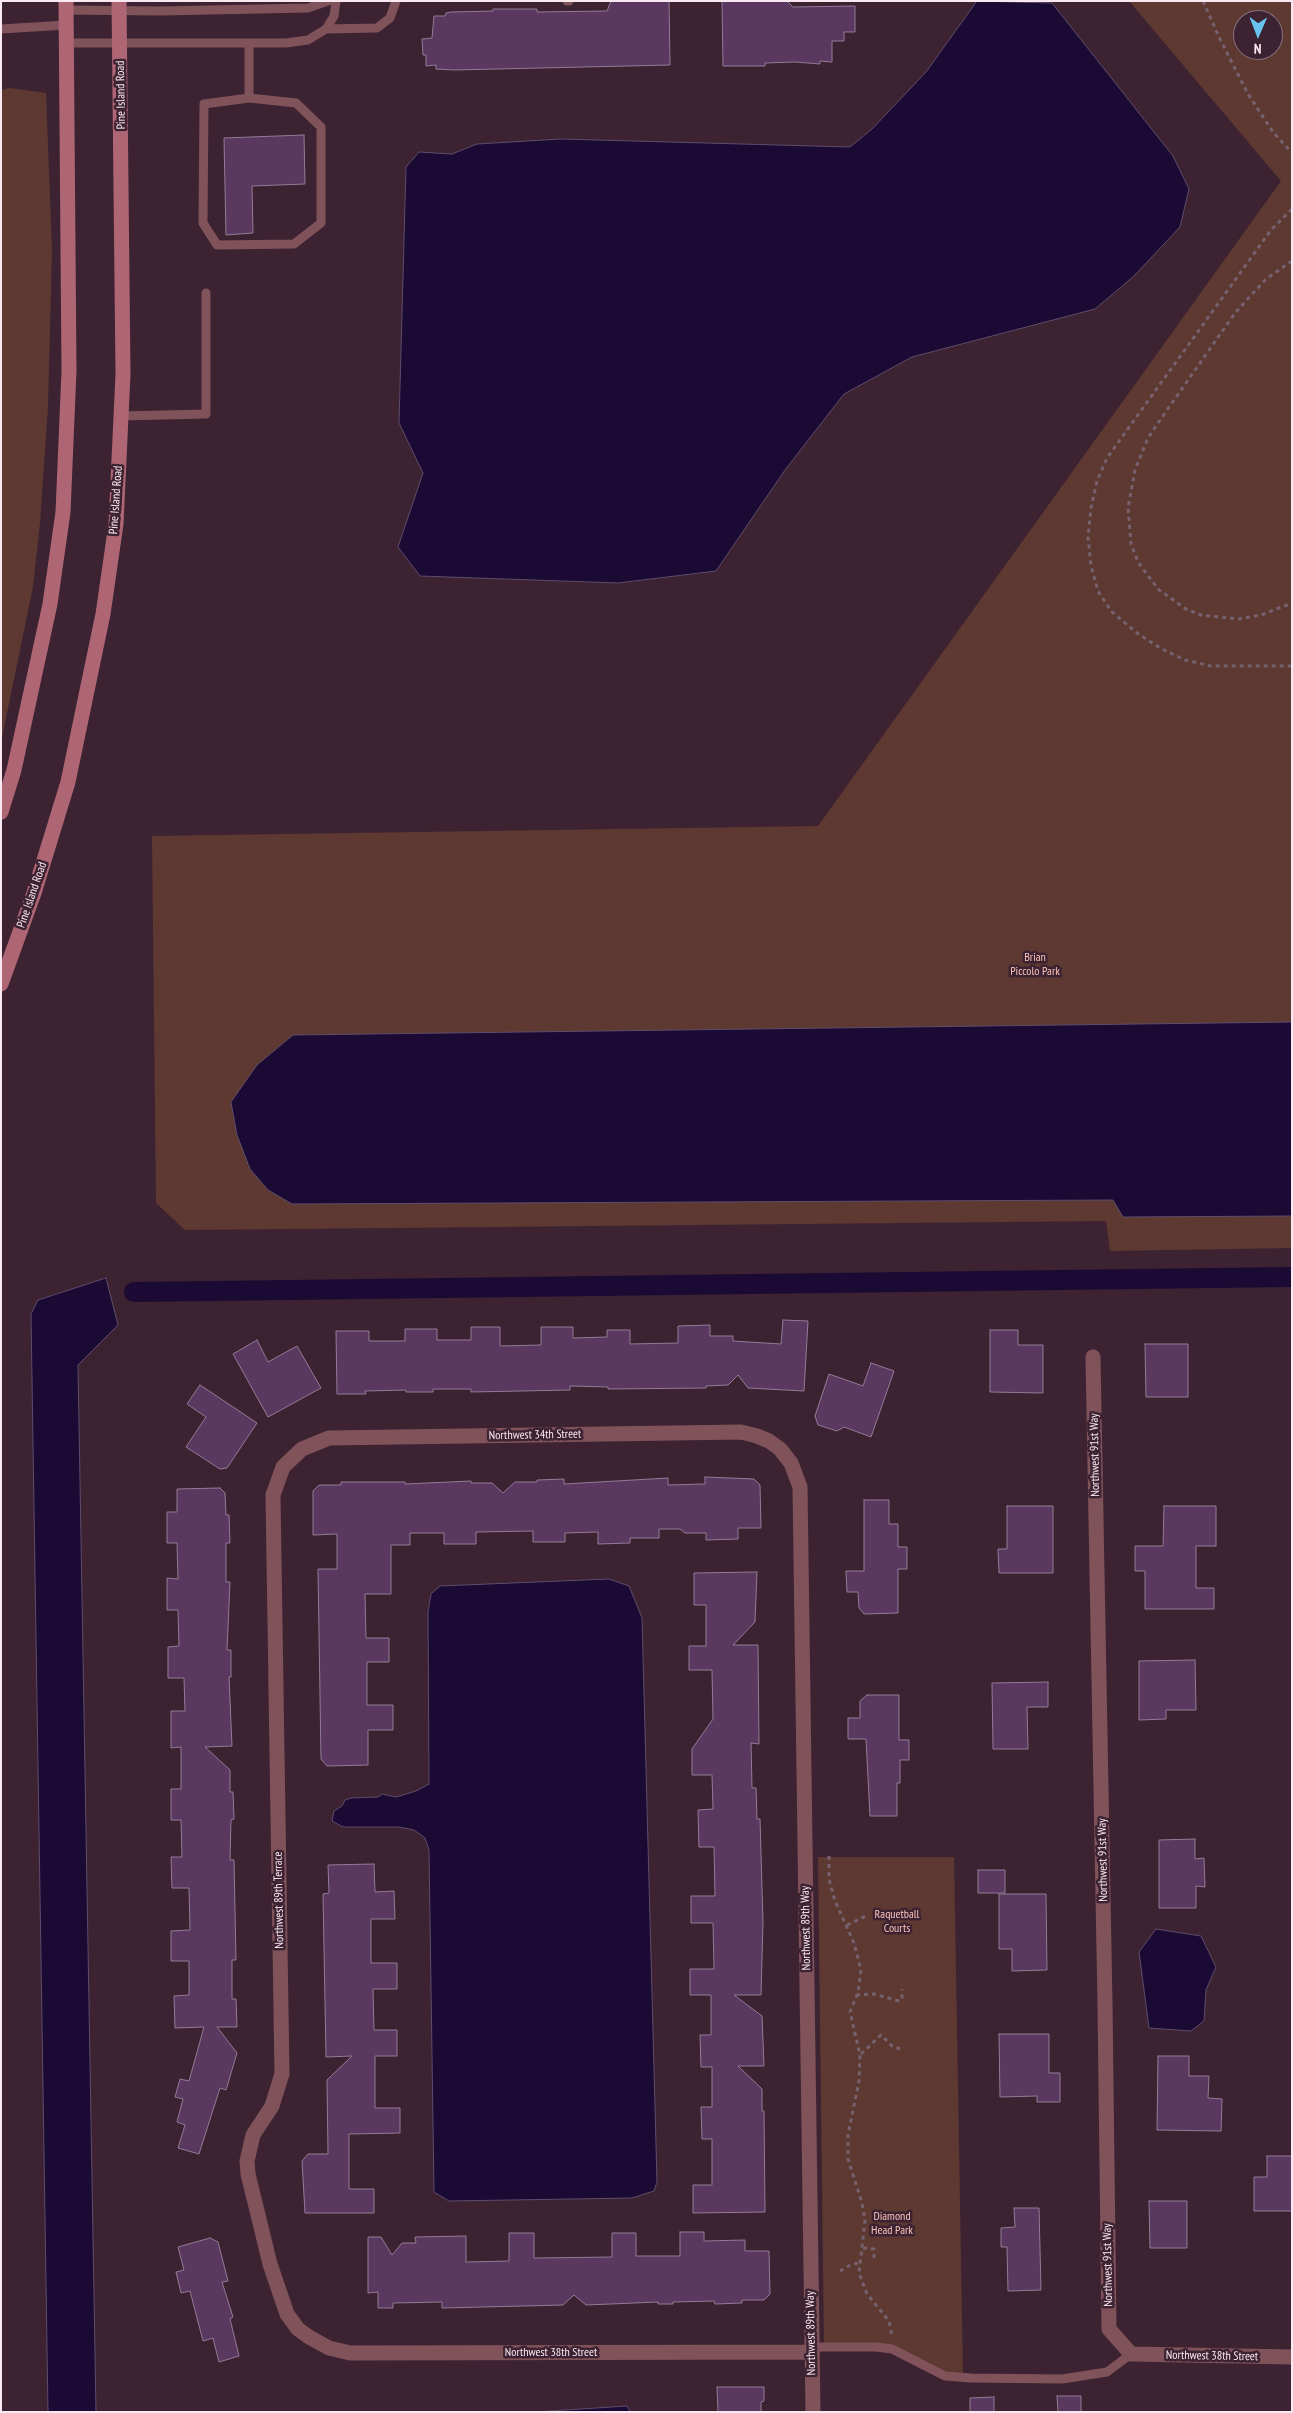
<!DOCTYPE html>
<style>
body{margin:0}
#map{position:relative;width:1293px;height:2413px;overflow:hidden;background:#3d2332;font-family:"PT Sans Narrow",sans-serif}
canvas{display:block}
.frame{position:absolute;inset:0;border:2px solid #fbe9f2;pointer-events:none}
.north{position:absolute;left:1233px;top:10px;width:50px;height:50px;box-sizing:border-box;background:#3d2332;border:1px solid #89727f;border-radius:50%;rotate:181deg;font-size:14px;font-weight:700;line-height:20px;text-align:center;color:#fbe9f2}
.north::after{content:'';display:block;margin:auto;width:18px;height:22px;background:#66c4ef;clip-path:polygon(50% 0,100% 100%,50% 72%,0 100%)}
</style>
<div id="map">
<canvas width="1293" height="2413"></canvas>
<div class="frame"></div>
<div class="north">N</div>
</div>
<script>
const context = document.querySelector('canvas').getContext('2d');
context.lineJoin = 'round';
function fill(path, color) { context.fillStyle = color; context.fill(path, 'evenodd'); }
const shape = rows => new Path2D(rows.map(r => 'M' + r).join(''));
function stroke(path, color, width, dash) { context.strokeStyle = color; context.lineWidth = width; context.lineCap = dash ? 'butt' : 'round'; context.setLineDash(dash || []); context.stroke(path); }
function write(font, color, halo, rows, align = 'center') {
  context.font = font + ' "PT Sans Narrow",sans-serif'; context.lineWidth = 5; context.setLineDash([]); context.textBaseline = 'middle'; context.strokeStyle = halo; context.fillStyle = color; for (const [text, x, y, turn = 0] of rows) {
    context.save(); context.translate(x, y); context.rotate((+turn || 0) * Math.PI / 180); context.textAlign = isNaN(turn) ? turn : align; if (halo) context.strokeText(text, 0, 0); context.fillText(text, 0, 0); context.restore();
  }
}
const green = shape([
 [1129,1,1292,1,1292,1248,1110,1251,1106,1221,185,1230,156,1203,152,836,818,826,1281,181],
 [1243,20,1273,20,1273,50,1243,50],
 [10,88,46,93,52,251,48,406,40,523,33,587,1,742,1,90],
 [818,1857,954,1857,963,2377,945,2376,892,2349,824,2350]
]);
const water = shape([
 [977,1,1052,3,1173,156,1189,189,1180,227,1134,276,1095,309,912,357,844,394,785,470,716,571,618,583,420,576,398,547,423,473,399,423,406,167,419,152,452,154,477,144,561,139,850,147,872,129,926,72,977,1],
 [1292,1022,1292,1216,1123,1217,1113,1200,292,1204,268,1190,250,1169,237,1135,231,1102,257,1065,293,1035,1292,1022],
 [106,1278,118,1325,78,1365,96,2412,48,2412,31,1314,38,1300,106,1278],
 [609,1579,629,1586,642,1618,657,2182,654,2191,632,2198,449,2201,434,2192,429,1850,425,1838,414,1830,399,1827,343,1827,332,1821,334,1811,342,1806,345,1800,351,1798,378,1797,382,1794,396,1797,416,1791,429,1784,428,1612,431,1594,440,1586,609,1579],
 [1156,1929,1201,1936,1216,1967,1206,1990,1204,2021,1191,2031,1149,2028,1139,1952,1156,1929],
 [627,2406,630,2412,535,2412,627,2406]
]);
const canal = shape([
 [134,1292,1292,1277]
]);
const building = shape([
 [611,1,669,1,670,65,454,70,436,69,436,65,426,66,426,55,423,55,422,39,432,38,434,16,445,16,446,13,451,12,493,11,493,9,537,9,537,12,607,11,611,1],
 [722,1,787,1,793,7,855,6,855,32,844,32,844,41,832,41,832,62,820,61,820,64,795,62,765,63,765,66,723,66,722,1],
 [304,135,305,184,252,186,253,233,226,235,224,138,304,135],
 [783,1320,808,1321,804,1391,748,1388,738,1375,728,1385,706,1386,706,1388,608,1389,608,1387,570,1386,570,1390,471,1392,471,1389,433,1389,433,1392,406,1392,406,1390,365,1391,366,1394,337,1394,336,1331,369,1331,369,1341,405,1341,405,1329,437,1329,437,1340,471,1340,471,1327,500,1327,500,1346,541,1345,541,1327,573,1327,573,1338,607,1337,607,1330,630,1330,630,1344,678,1343,678,1326,710,1325,710,1336,733,1336,733,1341,781,1344,783,1320],
 [990,1330,1018,1330,1018,1345,1043,1345,1043,1393,990,1392,990,1330],
 [257,1340,268,1362,297,1346,321,1388,268,1417,233,1354,257,1340],
 [1145,1344,1188,1344,1188,1397,1146,1397,1145,1344],
 [871,1363,894,1371,871,1437,844,1427,837,1431,818,1425,815,1416,829,1374,863,1386,871,1363],
 [200,1385,257,1423,227,1468,220,1469,186,1447,206,1417,187,1404,200,1385],
 [705,1477,754,1479,760,1485,761,1528,738,1528,738,1539,706,1540,706,1533,685,1533,680,1529,659,1529,659,1538,630,1538,630,1543,598,1544,598,1532,565,1533,565,1542,533,1542,533,1531,476,1532,476,1544,444,1544,444,1533,410,1533,410,1545,391,1545,391,1594,365,1594,366,1638,389,1638,389,1662,367,1662,367,1705,393,1705,393,1730,368,1730,368,1765,327,1766,321,1759,318,1569,337,1569,337,1534,313,1535,313,1491,319,1485,341,1485,341,1482,405,1482,405,1484,471,1481,471,1483,492,1483,503,1493,515,1482,537,1482,537,1480,564,1479,564,1484,668,1478,668,1485,705,1484,705,1477],
 [220,1488,225,1493,226,1515,229,1515,230,1543,226,1543,226,1582,230,1582,227,1650,231,1650,231,1677,229,1677,232,1746,205,1747,230,1770,230,1792,233,1792,234,1819,231,1820,230,1860,234,1860,236,1960,232,1960,232,1999,236,1999,237,2027,217,2027,237,2053,226,2090,220,2088,199,2154,178,2148,185,2125,177,2122,183,2099,175,2097,180,2079,189,2081,204,2027,175,2028,174,1996,189,1995,189,1961,171,1961,171,1931,190,1930,189,1888,172,1888,171,1857,182,1857,181,1820,171,1820,171,1789,181,1789,181,1747,171,1748,171,1711,185,1711,184,1678,168,1678,168,1647,179,1646,178,1610,167,1610,167,1578,178,1579,177,1543,167,1543,167,1512,177,1512,177,1489,220,1488],
 [864,1500,889,1500,889,1524,898,1524,898,1547,907,1547,907,1569,898,1569,898,1613,864,1614,859,1608,858,1592,847,1592,846,1571,864,1571,864,1500],
 [1007,1506,1053,1506,1053,1573,999,1573,998,1549,1007,1549,1007,1506],
 [1164,1506,1216,1506,1216,1546,1196,1546,1196,1588,1214,1588,1214,1609,1145,1609,1145,1571,1135,1571,1135,1546,1163,1546,1164,1506],
 [757,1572,755,1622,733,1645,758,1645,759,1744,751,1743,752,1788,756,1788,757,1819,760,1819,763,1922,761,1995,734,1995,762,2016,764,2066,738,2066,762,2089,762,2111,764,2111,765,2212,693,2213,693,2185,712,2185,712,2139,702,2139,701,2107,712,2107,712,2067,701,2067,700,2035,711,2035,711,1995,690,1995,690,1969,714,1969,713,1923,691,1923,691,1896,715,1896,714,1847,699,1847,698,1810,713,1809,712,1775,692,1775,692,1749,713,1719,712,1670,689,1670,689,1646,706,1646,706,1605,694,1605,694,1573,757,1572],
 [1195,1660,1196,1710,1166,1710,1166,1719,1139,1720,1139,1661,1195,1660],
 [1048,1682,1048,1707,1027,1707,1028,1749,993,1749,992,1683,1048,1682],
 [867,1695,899,1695,899,1740,909,1740,909,1760,900,1760,900,1783,897,1783,897,1816,870,1816,866,1739,848,1739,848,1718,860,1718,860,1701,867,1695],
 [1195,1839,1195,1859,1204,1858,1205,1887,1196,1886,1196,1908,1159,1908,1159,1840,1195,1839],
 [374,1864,375,1892,394,1891,395,1919,371,1919,371,1963,397,1963,397,1989,373,1989,374,2030,397,2030,397,2056,375,2056,375,2108,400,2108,400,2133,349,2134,349,2189,374,2189,374,2213,305,2213,302,2161,308,2154,328,2154,327,2080,352,2056,326,2057,323,1894,329,1893,328,1865,374,1864],
 [978,1870,1005,1870,1005,1893,978,1893,978,1870],
 [999,1894,1046,1894,1047,1970,1012,1971,1012,1949,999,1949,999,1894],
 [999,2034,1049,2034,1049,2073,1060,2073,1060,2102,1037,2102,1037,2096,1000,2097,999,2034],
 [1158,2056,1189,2056,1189,2076,1209,2076,1208,2098,1222,2099,1221,2131,1157,2130,1158,2056],
 [1267,2156,1292,2156,1292,2211,1254,2211,1254,2177,1267,2177,1267,2156],
 [1149,2201,1187,2201,1187,2248,1150,2248,1149,2201],
 [1014,2208,1039,2208,1041,2290,1008,2291,1007,2247,1001,2247,1001,2228,1015,2227,1014,2208],
 [680,2232,704,2232,704,2241,745,2240,745,2251,769,2251,770,2294,764,2300,742,2300,742,2303,715,2304,714,2301,673,2302,673,2304,658,2304,658,2302,586,2305,574,2295,563,2305,442,2308,442,2302,393,2303,393,2308,378,2308,378,2292,368,2293,368,2237,381,2237,392,2255,402,2243,416,2243,415,2237,466,2236,466,2262,509,2261,509,2233,534,2233,534,2258,612,2257,612,2233,636,2233,636,2256,680,2256,680,2232],
 [210,2238,218,2242,228,2281,222,2282,233,2317,230,2319,239,2356,219,2362,213,2338,203,2341,190,2291,181,2293,176,2272,184,2270,178,2247,210,2238],
 [717,2387,764,2387,764,2401,761,2402,761,2412,718,2412,717,2387],
 [1057,2396,1081,2396,1081,2412,1058,2412,1057,2396],
 [994,2397,994,2412,970,2412,970,2398,994,2397]
]);
const path = shape([
 [1203,1,1219,37,1248,94,1273,132,1292,153],
 [1292,209,1271,230,1107,458,1097,481,1091,508,1088,537,1091,566,1098,591,1111,611,1137,633,1160,648,1185,660,1211,666,1292,666],
 [1292,261,1266,279,1235,313,1158,423,1148,438,1135,470,1128,508,1131,544,1138,562,1158,589,1186,609,1201,615,1239,619,1261,615,1292,603],
 [829,1856,829,1879,835,1901,854,1943,861,1970,858,1992,850,2012,860,2055,859,2081,848,2135,848,2159,862,2203,865,2221,859,2273,867,2294,889,2321,892,2336],
 [847,1925,866,1916],
 [856,1995,874,1994,899,2001,902,1998,902,1989],
 [861,2054,881,2035,892,2046,900,2049],
 [863,2248,874,2249,874,2258],
 [840,2271,852,2264,859,2263]
]);
const lane = shape([
 [567,1,569,1],
 [66,10,160,11,308,8,328,1],
 [1,29,66,25],
 [326,29,377,28,390,18,396,1],
 [66,43,286,43,308,40,326,29,334,16,336,1],
 [249,43,249,98],
 [249,98,296,103,321,127,321,223,294,244,217,245,203,223,204,104,249,98],
 [121,416,206,414,206,293],
 [811,2347,876,2347,892,2349,945,2376,971,2378,1062,2379,1107,2372,1131,2354]
]);
const street = shape([
 [1093,1357,1105,2004,1109,2329,1131,2354,1292,2357],
 [811,2352,350,2353,329,2348,309,2337,298,2329,287,2314,270,2264,248,2174,247,2161,253,2135,272,2106,282,2074,273,1495,283,1467,302,1449,329,1438,741,1432,757,1436,769,1441,780,1449,791,1463,800,1487,813,2412]
]);
const secondary = shape([
 [1,812,14,770,50,604,63,512,69,371,66,1],
 [1,984,34,893,68,782,103,614,116,524,123,374,119,1]
]);
const streetNames = [
 ["Pine Island Road",121,95,-91],
 ["Pine Island Road",116,500,-86],
 ["Pine Island Road",32,895,-71],
 ["Northwest 34th Street",535,1435,-1],
 ["Northwest 91st Way",1095,1455,-91],
 ["Northwest 91st Way",1103,1860,-91],
 ["Northwest 89th Terrace",279,1900,-91],
 ["Northwest 89th Way",806,1928,-91],
 ["Northwest 91st Way",1108,2265,-91],
 ["Northwest 89th Way",811,2333,-91],
 ["Northwest 38th Street",551,2353],
 ["Northwest 38th Street",1212,2356,1]
];
const parkNames = [
 ["Brian",1035,958],
 ["Piccolo Park",1035,972],
 ["Raquetball",897,1915],
 ["Courts",897,1929],
 ["Diamond",892,2217],
 ["Head Park",892,2231]
];
fill(green, '#5d3932');
fill(water, '#1b0a33');
stroke(water, '#5e4d6c', 1);
stroke(canal, '#1b0a33', 20);
fill(building, '#5a3860');
stroke(building, '#927c96', 1);
stroke(path, '#78616e', 3, [4, 4]);
stroke(lane, '#80535b', 9);
stroke(street, '#80535b', 15);
stroke(secondary, '#ae6675', 15);
write('12px', '#fbe9f2', '#3d2332', streetNames);
write('12px', '#fac4ba', '#3d2332', parkNames);
</script>
